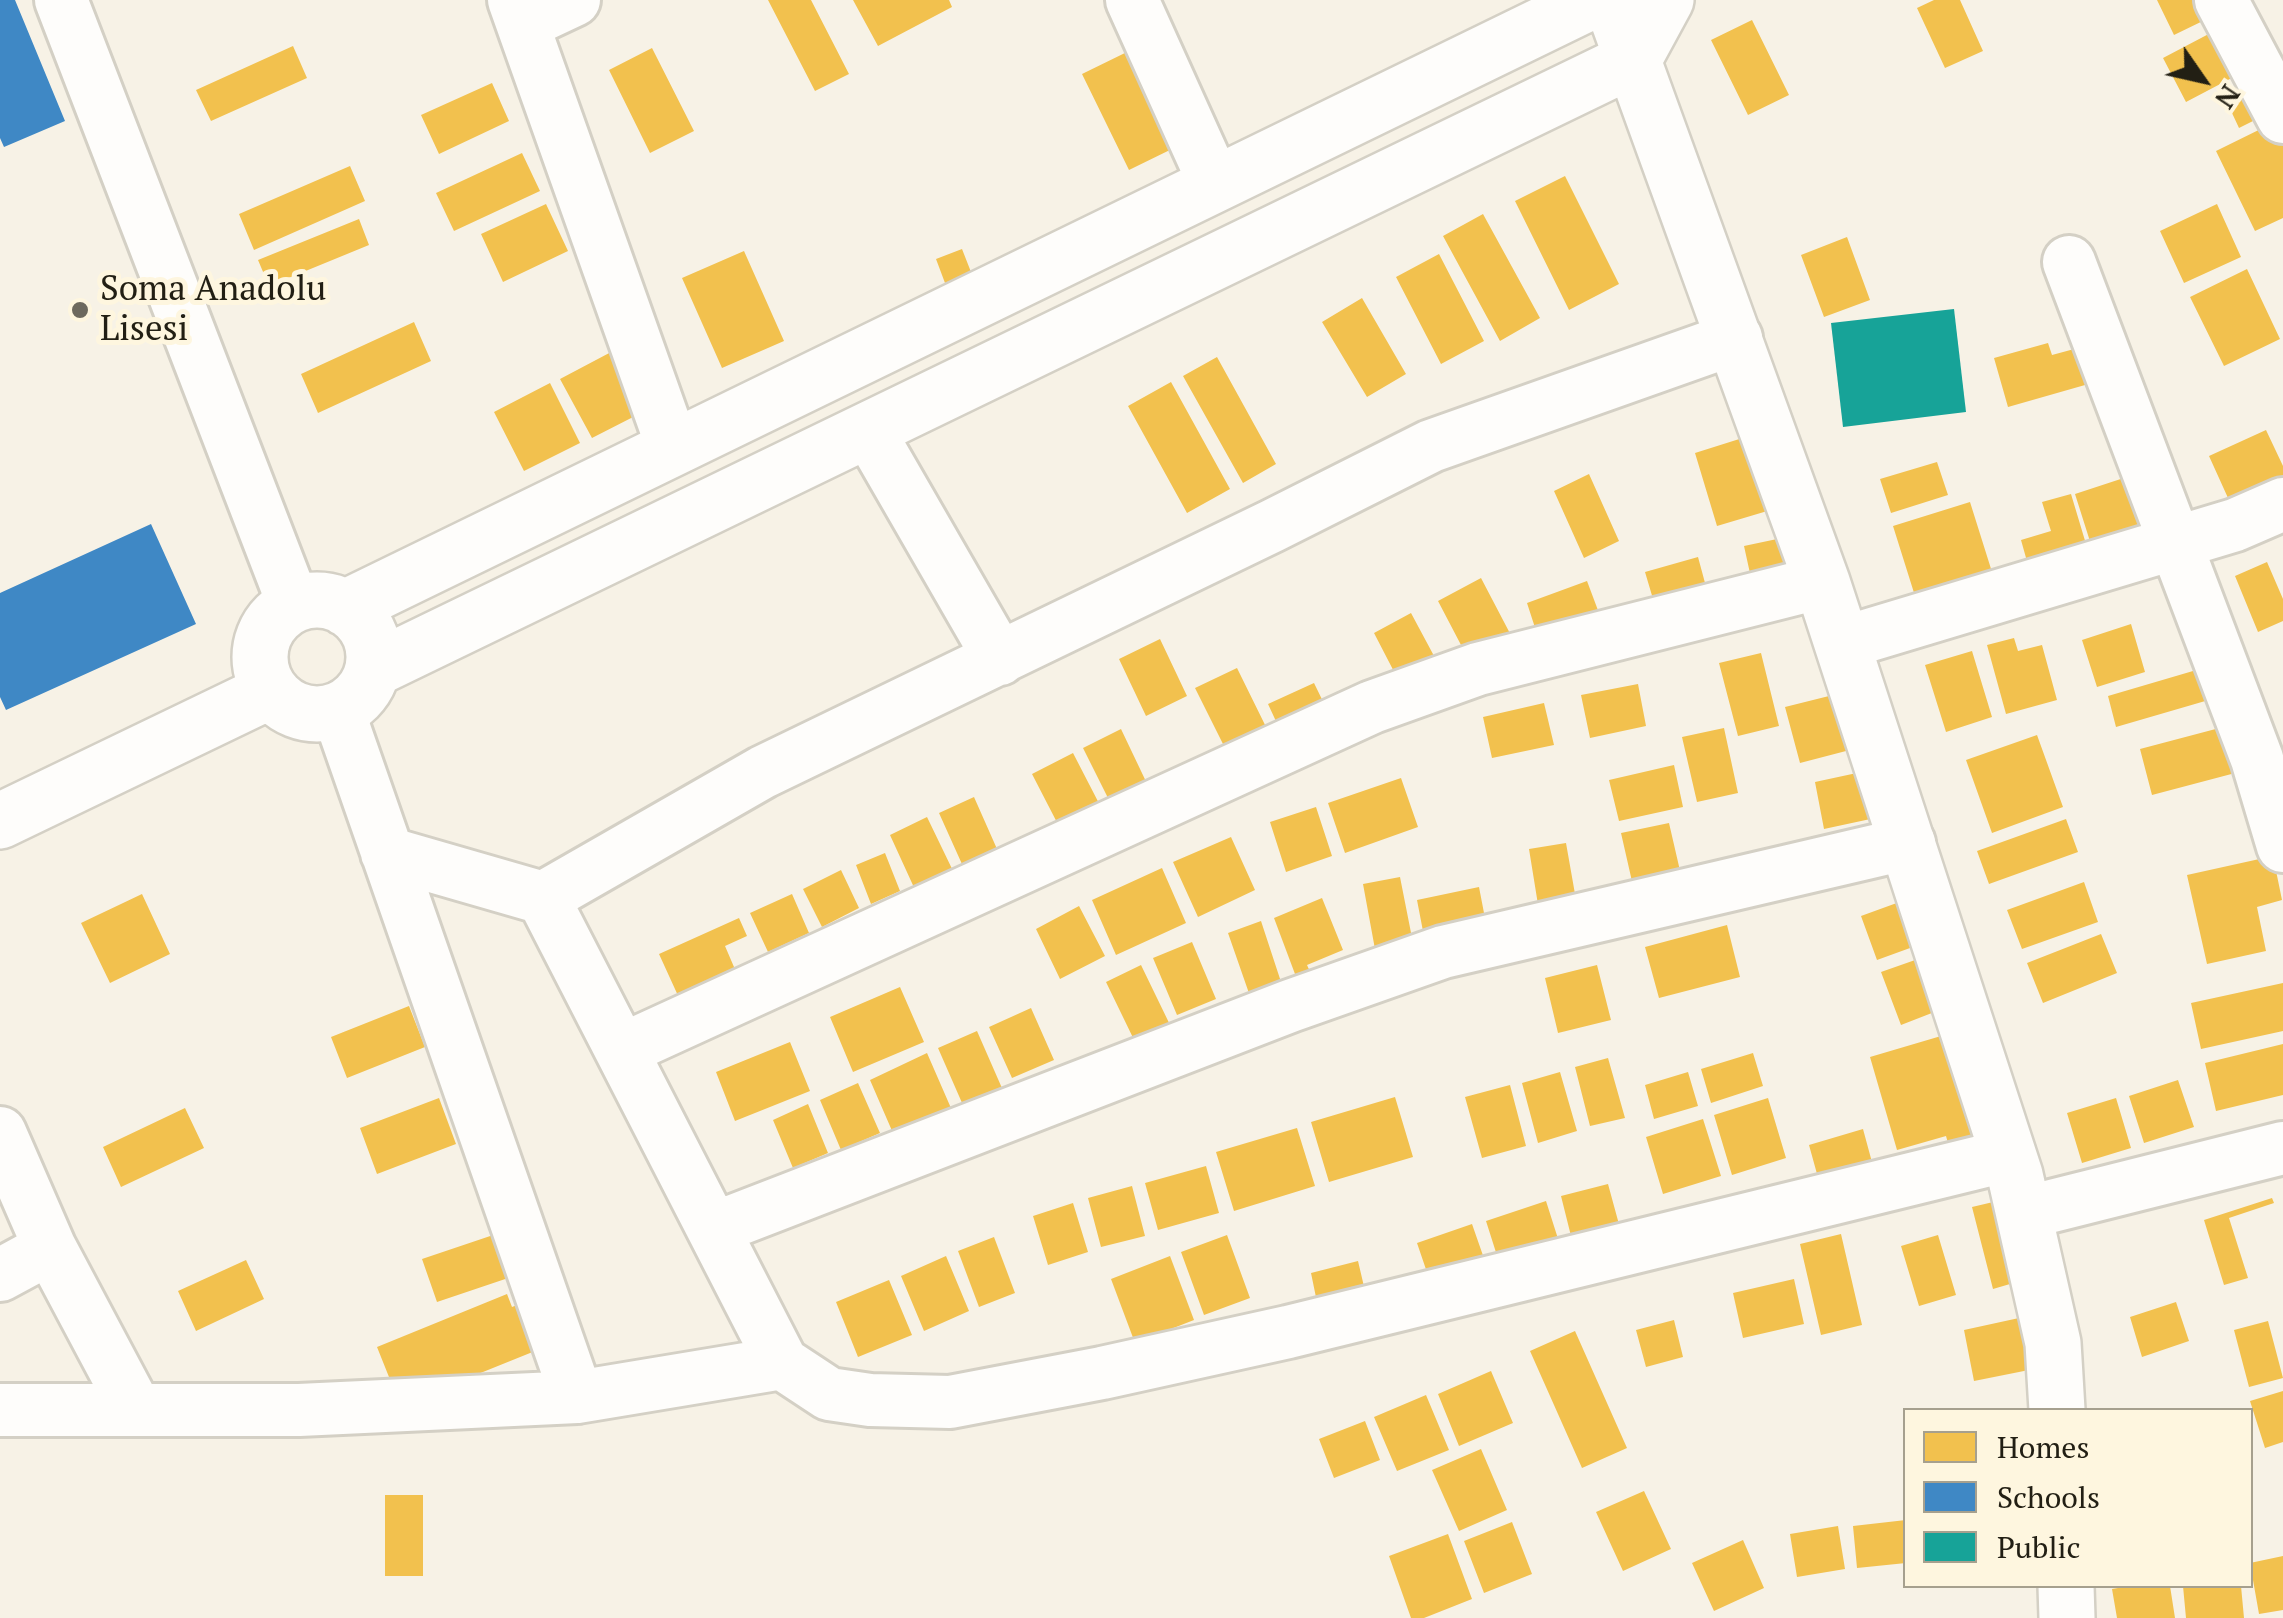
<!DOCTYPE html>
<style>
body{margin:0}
#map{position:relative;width:2283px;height:1618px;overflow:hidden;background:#f7f2e6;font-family:"PT Serif",serif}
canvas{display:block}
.legend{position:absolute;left:1903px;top:1408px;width:350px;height:180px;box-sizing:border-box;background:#fef6df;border:2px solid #a6a08e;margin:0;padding:12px 18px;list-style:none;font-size:30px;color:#221f14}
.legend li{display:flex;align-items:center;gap:20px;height:50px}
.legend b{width:50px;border:2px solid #a6a08e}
.north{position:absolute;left:2153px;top:30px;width:100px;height:100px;-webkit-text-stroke:8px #fef6df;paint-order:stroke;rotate:124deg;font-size:28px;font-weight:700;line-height:40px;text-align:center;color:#221f14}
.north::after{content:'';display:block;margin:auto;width:35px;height:45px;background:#221f14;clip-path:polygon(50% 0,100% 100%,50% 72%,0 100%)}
</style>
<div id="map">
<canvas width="2283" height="1618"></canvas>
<ul class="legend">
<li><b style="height:28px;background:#f2c14e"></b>Homes</li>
<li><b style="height:28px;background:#3f88c5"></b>Schools</li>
<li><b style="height:28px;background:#17a398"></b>Public</li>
</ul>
<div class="north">N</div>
</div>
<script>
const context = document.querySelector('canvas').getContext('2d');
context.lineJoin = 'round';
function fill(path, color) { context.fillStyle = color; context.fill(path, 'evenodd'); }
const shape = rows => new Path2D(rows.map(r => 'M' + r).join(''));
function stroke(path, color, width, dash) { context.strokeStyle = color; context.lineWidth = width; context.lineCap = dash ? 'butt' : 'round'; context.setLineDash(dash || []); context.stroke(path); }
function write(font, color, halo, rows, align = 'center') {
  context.font = font + ' "PT Serif",serif'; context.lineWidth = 10; context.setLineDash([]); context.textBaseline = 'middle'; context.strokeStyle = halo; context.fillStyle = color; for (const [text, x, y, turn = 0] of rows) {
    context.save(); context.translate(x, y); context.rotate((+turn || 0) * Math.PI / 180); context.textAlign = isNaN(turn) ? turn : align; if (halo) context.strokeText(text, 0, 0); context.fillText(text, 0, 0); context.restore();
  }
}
const homes = shape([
 [768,0,811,0,849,74,815,91],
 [853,0,949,0,952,7,878,46],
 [1934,0,1960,0,1983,51,1945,68,1917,8],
 [2157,0,2200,0,2209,18,2174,35],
 [1752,20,1789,95,1748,115,1711,40],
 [2222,27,2245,71,2186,102,2163,58],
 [293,46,307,78,211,121,196,90],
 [652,48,694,131,650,153,609,70],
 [1129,51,1176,147,1129,170,1082,74],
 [2262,79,2277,109,2239,128,2225,98],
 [492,83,509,121,439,154,421,115],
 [2283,118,2283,218,2255,231,2216,151],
 [522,153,540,191,454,231,436,193],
 [350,166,365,201,254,250,239,214],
 [1565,176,1619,284,1569,310,1515,201],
 [546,204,568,251,503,282,481,234],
 [2217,204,2241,257,2184,283,2160,231],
 [1483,214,1540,318,1500,341,1443,236],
 [359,219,369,245,269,286,258,260],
 [1847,237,1870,300,1824,317,1801,255],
 [962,249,971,272,945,283,936,259],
 [744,251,784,341,722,368,682,278],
 [1439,254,1484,341,1441,364,1396,277],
 [2247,269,2280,339,2224,366,2190,297],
 [1362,298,1406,374,1367,397,1322,322],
 [414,322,431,361,318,413,301,374],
 [2048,343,2052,355,2089,345,2099,381,2008,407,1994,358],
 [613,351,627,376,619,380,637,415,592,438,560,379],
 [1217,357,1276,464,1243,483,1183,376],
 [1171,382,1230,489,1187,513,1128,406],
 [550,383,580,443,524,471,494,412],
 [2266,430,2283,466,2283,485,2233,509,2209,456],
 [1752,435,1774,509,1717,526,1695,453],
 [1937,462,1948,495,1891,513,1880,479],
 [2142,472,2162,533,2094,554,2075,494],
 [1589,474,1619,541,1584,558,1554,491],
 [2071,494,2089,554,2030,572,2021,540,2051,531,2042,502],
 [1970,502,1992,572,1915,596,1893,526],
 [1796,535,1805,576,1753,587,1744,546],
 [1698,557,1708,594,1656,609,1645,572],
 [2267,562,2283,599,2283,621,2258,632,2235,576],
 [1481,578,1515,643,1472,666,1438,601],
 [1587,581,1602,621,1540,643,1527,603],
 [1411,613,1441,669,1403,689,1374,633],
 [2131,624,2145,672,2097,687,2082,640],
 [2014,638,2018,651,2042,645,2057,700,2006,714,1987,645],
 [1160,639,1187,696,1146,716,1119,659],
 [1972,651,1992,717,1946,732,1925,665],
 [1761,653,1779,726,1738,736,1719,663],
 [2210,666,2219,697,2116,727,2108,696],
 [1237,668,1269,733,1228,754,1195,688],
 [1314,683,1334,724,1287,745,1268,704],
 [1638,684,1646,726,1590,738,1581,695],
 [1833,695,1869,745,1800,763,1785,707],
 [1544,703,1554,745,1492,758,1483,717],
 [2227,726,2239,772,2152,795,2140,749],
 [1724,728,1738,793,1697,802,1682,737],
 [1121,729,1151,792,1114,810,1083,748],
 [2037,735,2063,807,1992,833,1966,760],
 [1073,753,1105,815,1064,836,1032,774],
 [1674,765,1683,807,1619,821,1609,780],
 [1880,768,1889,815,1824,829,1815,782],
 [1401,778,1418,827,1345,853,1328,803],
 [974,797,1001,858,966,873,939,813],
 [1316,807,1332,856,1286,872,1270,822],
 [927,817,955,875,917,894,890,835],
 [2066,819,2078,852,1989,884,1977,851],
 [1669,823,1684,888,1636,899,1621,833],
 [1231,837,1255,890,1198,917,1173,862],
 [1566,843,1578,911,1540,917,1529,849],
 [885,853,900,891,871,904,856,865],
 [2273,856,2282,900,2257,907,2266,951,2207,964,2187,875],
 [1162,868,1186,923,1116,955,1092,900],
 [841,870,859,908,822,927,803,889],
 [1400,877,1415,953,1377,960,1363,884],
 [2084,882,2098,922,2022,949,2007,910],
 [1479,887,1489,939,1427,952,1417,900],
 [142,894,170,954,110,983,81,923],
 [792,894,809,933,768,952,750,913],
 [1916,896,1932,940,1877,960,1861,916],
 [1322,898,1343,950,1307,965,1312,976,1298,982,1274,918],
 [1079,906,1105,956,1060,979,1036,929],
 [739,918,747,936,725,946,737,974,680,1000,659,954],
 [1261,921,1283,988,1251,999,1228,933],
 [1727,925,1740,977,1659,998,1645,947],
 [2101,934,2117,973,2043,1003,2027,963],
 [1192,942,1216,999,1177,1015,1153,958],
 [1918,959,1937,1011,1901,1025,1881,972],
 [1141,965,1172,1029,1137,1046,1106,982],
 [1597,965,1611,1020,1558,1033,1545,978],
 [2283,983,2283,1031,2201,1049,2191,1003],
 [900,987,924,1042,853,1072,830,1017],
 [409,1006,425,1047,347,1078,331,1037],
 [1031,1008,1054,1060,1012,1078,989,1027],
 [977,1031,1005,1095,966,1112,938,1048],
 [1958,1031,1991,1146,1952,1157,1946,1136,1897,1150,1870,1057],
 [790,1042,810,1091,735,1121,716,1072],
 [2283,1044,2283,1095,2216,1111,2205,1063],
 [927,1053,954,1115,896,1140,870,1080],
 [1753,1053,1763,1086,1711,1103,1701,1069],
 [1608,1058,1625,1118,1590,1126,1575,1067],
 [1560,1072,1577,1131,1538,1143,1522,1083],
 [1688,1072,1698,1106,1654,1119,1645,1085],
 [2178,1080,2194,1127,2144,1143,2129,1096],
 [858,1083,880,1133,841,1150,820,1100],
 [1510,1085,1526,1146,1482,1158,1465,1097],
 [1395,1097,1413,1157,1329,1182,1311,1122],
 [439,1098,456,1144,377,1174,360,1128],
 [1768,1098,1786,1158,1732,1175,1714,1115],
 [2116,1098,2131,1148,2082,1163,2067,1113],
 [808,1104,828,1153,793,1168,773,1120],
 [185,1108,204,1148,121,1187,103,1147],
 [1703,1119,1721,1176,1663,1194,1646,1137],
 [1297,1128,1315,1186,1234,1211,1216,1152],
 [1863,1129,1876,1177,1822,1192,1809,1145],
 [1206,1166,1219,1213,1158,1230,1145,1183],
 [1608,1184,1620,1228,1572,1240,1561,1196],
 [1132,1186,1145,1236,1101,1247,1088,1198],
 [2272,1198,2274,1203,2229,1218,2248,1278,2224,1285,2204,1220],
 [2006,1199,2027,1279,1993,1289,1972,1207],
 [1546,1201,1560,1245,1500,1265,1486,1221],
 [1073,1203,1088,1252,1048,1265,1033,1216],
 [1472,1224,1487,1267,1432,1287,1417,1243],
 [514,1228,529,1271,437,1302,422,1259],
 [1841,1234,1862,1325,1821,1335,1800,1244],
 [1227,1235,1250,1298,1204,1315,1181,1252],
 [1938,1235,1956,1295,1919,1306,1901,1246],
 [994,1237,1015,1293,979,1307,958,1251],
 [946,1256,969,1311,924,1331,901,1276],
 [1170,1256,1194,1320,1135,1343,1111,1279],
 [246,1260,264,1299,196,1331,178,1291],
 [1358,1261,1366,1295,1318,1307,1311,1273],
 [1794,1279,1804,1324,1743,1338,1733,1293],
 [889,1280,912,1335,858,1357,836,1302],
 [507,1294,512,1307,522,1303,540,1349,421,1397,397,1397,377,1347],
 [2176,1302,2189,1341,2142,1357,2130,1317],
 [2019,1318,2029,1370,1974,1381,1964,1330],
 [1674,1320,1683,1357,1646,1367,1636,1330],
 [2268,1321,2283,1378,2249,1387,2234,1330],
 [1575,1331,1627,1448,1582,1468,1530,1351],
 [1491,1371,1513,1423,1459,1446,1438,1394],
 [2283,1391,2283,1442,2265,1448,2250,1401],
 [1426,1395,1449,1450,1397,1471,1374,1417],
 [1365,1421,1380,1460,1334,1478,1319,1439],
 [1481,1449,1507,1510,1459,1531,1432,1470],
 [1644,1491,1671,1549,1623,1571,1596,1512],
 [385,1495,423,1495,423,1576,385,1576],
 [1906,1520,1906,1563,1857,1568,1853,1526],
 [1512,1522,1532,1574,1484,1593,1464,1541],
 [1838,1526,1845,1569,1797,1577,1790,1534],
 [1448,1534,1472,1599,1424,1618,1411,1618,1389,1556],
 [1743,1540,1764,1588,1714,1611,1692,1563],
 [2283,1556,2283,1610,2259,1614,2250,1563],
 [2130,1586,2170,1586,2175,1618,2117,1618,2112,1589],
 [2183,1586,2241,1586,2244,1618,2186,1618]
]);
const schools = shape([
 [0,0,15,0,65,121,4,147,0,138],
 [151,524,196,624,6,710,0,697,0,593]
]);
const public = shape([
 [1954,309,1966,412,1843,427,1831,323]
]);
const street = shape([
 [61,0,294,605],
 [514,0,673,448],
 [1132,0,1215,184],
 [2221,0,2283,117],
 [523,24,574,0],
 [2069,262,2257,759,2283,846],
 [868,430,1000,659],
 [1843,643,2235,525,2283,504],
 [338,711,577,1397],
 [387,853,543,898,763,772,1272,526,1431,446,1736,338],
 [543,898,782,1363,829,1394,870,1400,950,1402,1102,1373,1288,1332,2009,1155],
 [622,1050,1372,707,1478,669,1822,582],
 [0,1133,50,1248,135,1408],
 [2024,1213,2283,1148],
 [713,1229,1290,1006,1443,952,1909,843],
 [0,1275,50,1248],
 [0,1410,299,1410,577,1397,782,1363]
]);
const secondary = shape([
 [1611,0,1822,582,2015,1175,2053,1343,2057,1410],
 '260 657a57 57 0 1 1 114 0a57 57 0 1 1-114 0Z',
 [345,608,1594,0],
 [374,669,1634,59,1666,0],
 [0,821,270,691],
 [2066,1586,2067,1618]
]);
const markers = [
 [80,310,10,"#6d695e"]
];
const poiNames = [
 ["Soma Anadolu",100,290],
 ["Lisesi",100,330]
];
fill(homes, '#f2c14e');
fill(schools, '#3f88c5');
fill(public, '#17a398');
stroke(street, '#d4d0c5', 58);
stroke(secondary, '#d4d0c5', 60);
stroke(street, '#fefdfb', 52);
stroke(secondary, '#fefdfb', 55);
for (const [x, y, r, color] of markers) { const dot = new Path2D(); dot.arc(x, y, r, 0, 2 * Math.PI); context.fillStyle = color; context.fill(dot); stroke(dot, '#fef6df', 4); }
write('35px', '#221f14', '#fef6df', poiNames, 'left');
</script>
